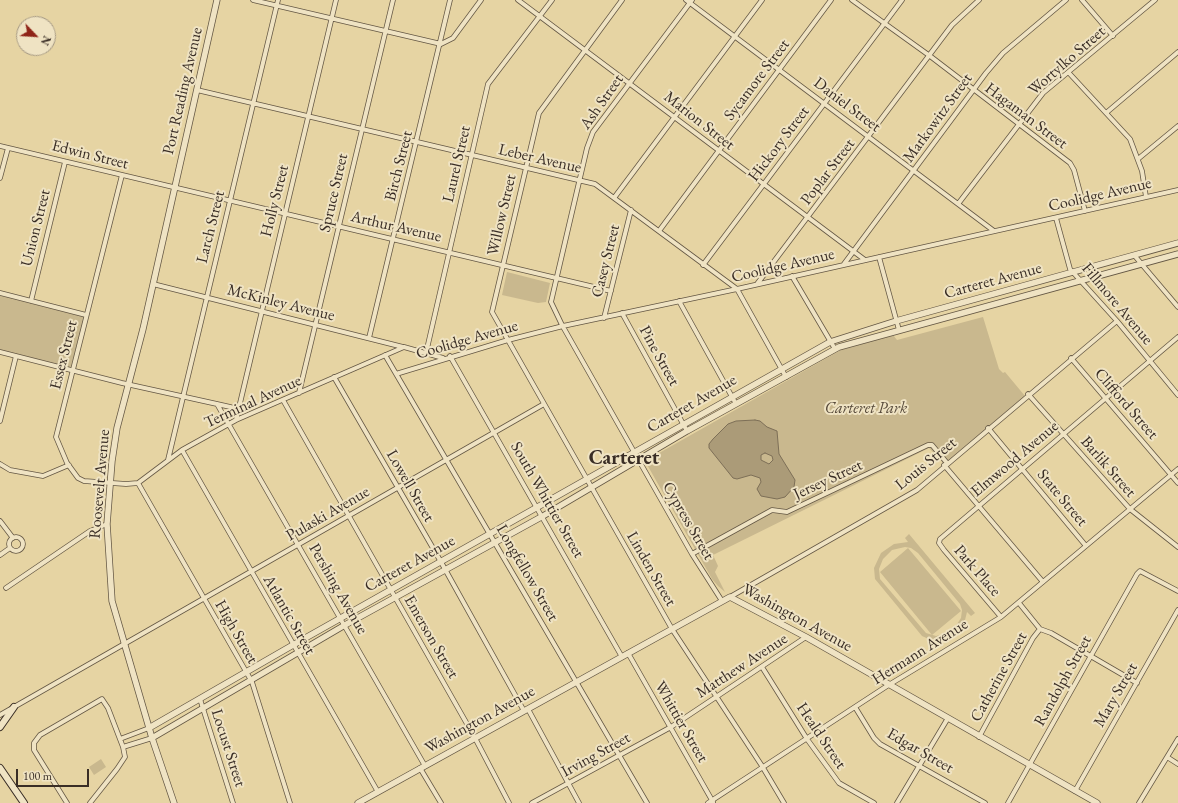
<!DOCTYPE html>
<style>
body{margin:0}
#map{position:relative;width:1178px;height:803px;overflow:hidden;background:#e6d4a3;font-family:"EB Garamond",serif}
canvas{display:block}
.north{position:absolute;left:16px;top:16px;width:40px;height:40px;box-sizing:border-box;background:#efe3c3;border:1px solid #a69a84;border-radius:50%;rotate:115deg;font-size:11px;font-weight:700;line-height:16px;text-align:center;color:#392d25}
.north::after{content:'';display:block;margin:auto;width:14px;height:18px;background:#8f2418;clip-path:polygon(50% 0,100% 100%,50% 72%,0 100%)}
.scale{position:absolute;left:16px;top:769px;width:73px;height:18px;box-sizing:border-box;border:2px solid #392d25;border-top:0;padding-left:5px;font-size:12px;line-height:14px;white-space:nowrap;color:#392d25;-webkit-text-stroke:3px #efe3c3;paint-order:stroke}
</style>
<div id="map">
<canvas width="1178" height="803"></canvas>
<div class="north">N</div>
<div class="scale">100 m</div>
</div>
<script>
const context = document.querySelector('canvas').getContext('2d');
context.lineJoin = 'round';
function fill(path, color) { context.fillStyle = color; context.fill(path, 'evenodd'); }
const shape = rows => new Path2D(rows.map(r => 'M' + r).join(''));
function stroke(path, color, width, dash) { context.strokeStyle = color; context.lineWidth = width; context.lineCap = dash ? 'butt' : 'round'; context.setLineDash(dash || []); context.stroke(path); }
function write(font, color, halo, rows, align = 'center') {
  context.font = font + ' "EB Garamond",serif'; context.lineWidth = 4; context.setLineDash([]); context.textBaseline = 'middle'; context.strokeStyle = halo; context.fillStyle = color; for (const [text, x, y, turn = 0] of rows) {
    context.save(); context.translate(x, y); context.rotate((+turn || 0) * Math.PI / 180); context.textAlign = isNaN(turn) ? turn : align; if (halo) context.strokeText(text, 0, 0); context.fillText(text, 0, 0); context.restore();
  }
}
const green = shape([
 [507,272,550,283,546,302,538,303,502,295],
 [0,292,86,314,70,369,0,352],
 [983,317,999,369,1003,373,1005,372,1025,396,945,465,929,448,713,555,718,566,715,572,725,592,718,586,712,579,645,461,841,350,893,335,897,340],
 [909,534,975,613,971,616,967,612,965,620,960,629,945,639,933,641,922,636,875,579,874,568,881,553,894,544,908,542,905,538],
 [905,547,911,548,918,553,960,604,962,610,961,618,955,627,947,633,936,636,926,633,880,579,879,569,883,559,892,550],
 [908,548,961,611,932,635,880,572],
 [101,759,106,767,94,775,89,767]
]);
const water = shape([
 [755,420,760,421,767,427,777,431,779,454,795,480,794,487,785,497,777,499,761,496,757,489,761,482,760,478,751,475,737,479,733,478,709,448,709,444,713,439,728,424,736,421,755,420],
 [765,453,772,456,773,460,769,464,761,460,761,455,765,453]
]);
const minor = shape([
 [253,0,441,44,453,38,481,0],
 [518,0,865,260],
 [622,0,539,113,492,312,672,629,762,766,784,803],
 [686,0,994,231],
 [692,0,593,132,587,148,551,302,562,325,692,554,722,601],
 [852,0,930,56,1070,163,1074,170,1085,211],
 [1082,0,1113,36],
 [1069,73,1130,139,1142,171,1146,197],
 [197,90,595,184,737,289,786,377],
 [1106,113,1178,52],
 [0,146,611,291],
 [1138,159,1178,126],
 [122,175,56,437,67,463,78,478,84,481,126,484,138,483,182,450,236,420,404,347,443,358],
 [0,178,8,148],
 [614,198,762,0],
 [958,204,1043,93,1155,0],
 [1056,218,1070,269,1117,321,1178,395],
 [659,231,831,0],
 [1134,255,1178,307],
 [879,257,899,330],
 [844,264,986,73,1003,53,1066,0],
 [703,265,902,0],
 [792,276,835,349],
 [153,284,403,347],
 [757,284,952,25,979,0],
 [0,293,86,315],
 [31,301,65,162],
 [679,301,736,404],
 [622,313,687,431],
 [604,318,631,210],
 [369,338,450,0],
 [0,352,122,383,217,404,425,766],
 [426,353,488,84,552,0],
 [385,355,647,803],
 [450,356,622,657],
 [1071,358,1178,483],
 [396,374,508,340,563,326,737,289,1178,190],
 [334,377,441,562,524,711],
 [299,393,393,0],
 [1028,394,1130,509,1178,547],
 [283,400,475,738,509,803],
 [217,404,239,409],
 [236,420,336,0],
 [0,421,16,356],
 [988,428,1086,546],
 [182,450,378,792],
 [168,460,278,0],
 [0,464,10,470,43,476,69,465],
 [944,465,1043,582],
 [138,483,252,682,290,803],
 [0,521,13,538],
 '9 544a7 7 0 1 1 14 0a7 7 0 1 1-14 0Z',
 [692,554,772,510,787,512,928,445,932,445,947,463],
 [0,555,10,548],
 [6,588,90,531,107,524],
 [730,597,917,490,1117,321],
 [1019,603,1040,629,1051,633,1137,683],
 [1001,617,944,550,939,543,940,539,1178,337],
 [628,653,713,802],
 [762,667,807,739,839,783,874,803],
 [200,699,233,803],
 [855,707,874,738,880,744,985,803],
 [528,709,579,803],
 [0,715,544,404],
 [979,737,1033,638,1040,629],
 [120,739,149,728],
 [123,747,152,738],
 [1167,757,1178,764],
 [420,768,441,803],
 [1075,791,1178,610],
 [67,803,34,750,34,743,40,735,102,699,108,708,123,747,125,757,117,769,90,803],
 [532,803,671,727,806,637],
 [708,803,887,686,1001,617,1178,469],
 [897,803,948,718],
 [1008,803,1137,574,1140,571,1178,591],
 [1139,803,1178,739]
]);
const tertiary = shape([
 [149,728,293,645,830,342,896,321,1178,243],
 [152,738,345,625,543,516,687,431,839,347,1178,254],
 [174,803,152,738,112,601,107,524,112,461,117,428,143,329,217,0],
 [358,803,730,597,806,637,1097,803]
]);
const secondary = shape([
 [0,727,14,707],
 [0,768,24,803]
]);
const streetNames = [
 ["Wortylko Street",1067,61,-41],
 ["Sycamore Street",757,80,-53],
 ["Port Reading Avenue",183,91,-77],
 ["Ash Street",602,102,-55],
 ["Daniel Street",847,105,37],
 ["Hagaman Street",1026,116,37],
 ["Markowitz Street",938,118,-54],
 ["Marion Street",699,121,38],
 ["Hickory Street",779,144,-53],
 ["Edwin Street",90,155,14],
 ["Leber Avenue",540,159,13],
 ["Laurel Street",457,164,-77],
 ["Birch Street",399,166,-76],
 ["Poplar Street",828,172,-53],
 ["Spruce Street",334,193,-77],
 ["Coolidge Avenue",1100,195,-13],
 ["Holly Street",275,201,-76],
 ["Willow Street",502,215,-77],
 ["Larch Street",211,227,-76],
 ["Arthur Avenue",396,227,13],
 ["Union Street",36,228,-76],
 ["Casey Street",606,261,-76],
 ["Coolidge Avenue",783,266,-13],
 ["Carteret Avenue",993,281,-15],
 ["McKinley Avenue",281,303,14],
 ["Fillmore Avenue",1117,304,50],
 ["Coolidge Avenue",467,340,-16],
 ["Essex Street",64,355,-76],
 ["Pine Street",659,356,61],
 ["Terminal Avenue",253,402,-25],
 ["Carteret Avenue",692,404,-30],
 ["Clifford Street",1126,404,49],
 ["Elmwood Avenue",1015,459,-40],
 ["Louis Street",926,464,-39],
 ["Barlik Street",1108,467,49],
 ["Jersey Street",828,480,-25],
 ["Roosevelt Avenue",100,484,-85],
 ["Lowell Street",410,486,60],
 ["State Street",1062,498,50],
 ["South Whittier Street",547,500,60],
 ["Pulaski Avenue",328,514,-30],
 ["Cypress Street",688,521,60],
 ["Carteret Avenue",410,564,-29],
 ["Linden Street",651,569,60],
 ["Park Place",977,571,49],
 ["Longfellow Street",527,573,60],
 ["Pershing Avenue",338,589,60],
 ["Atlantic Street",289,615,60],
 ["Washington Avenue",797,618,29],
 ["High Street",236,632,60],
 ["Emerson Street",431,637,60],
 ["Hermann Avenue",920,652,-32],
 ["Matthew Avenue",742,666,-33],
 ["Catherine Street",999,677,-61],
 ["Randolph Street",1063,681,-61],
 ["Mary Street",1116,695,-60],
 ["Washington Avenue",480,720,-29],
 ["Whittier Street",681,722,60],
 ["Heald Street",821,736,56],
 ["Locust Street",228,748,72],
 ["Edgar Street",920,751,30],
 ["Irving Street",596,755,-29]
];
const parkNames = [
 ["Carteret Park",866,409]
];
const districtNames = [
 ["Carteret",624,459]
];
fill(green, '#c9b88e');
fill(water, '#ab9b78');
stroke(water, '#7d6f57', 1);
stroke(minor, '#645744', 5.5);
stroke(tertiary, '#645744', 7);
stroke(secondary, '#392d25', 8);
stroke(minor, '#efe3c3', 4);
stroke(tertiary, '#efe3c3', 5.5);
stroke(secondary, '#efe3c3', 6);
write('16px', '#392d25', '#efe3c3', streetNames);
write('italic 16px', '#56493a', '#efe3c3', parkNames);
write('bold 20px', '#392d25', '#efe3c3', districtNames);
</script>
